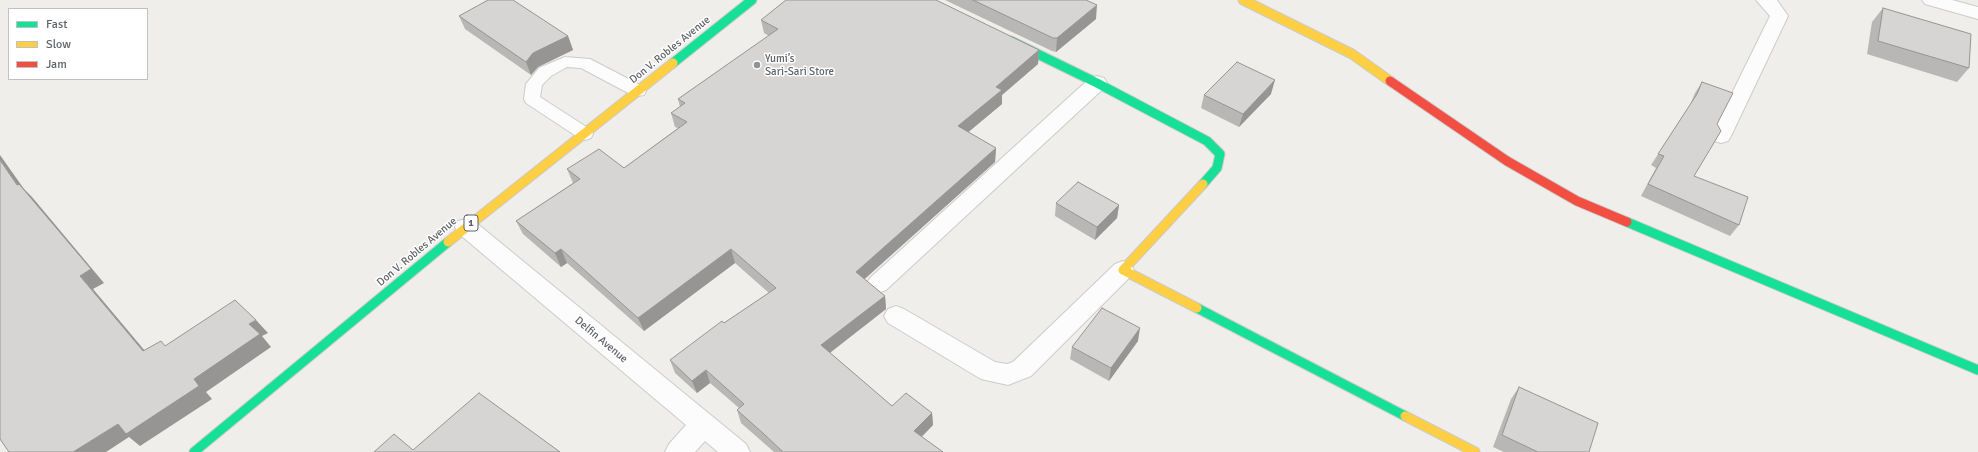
<!DOCTYPE html>
<meta charset="utf-8">
<style>
body{margin:0}
#map{position:relative;width:1978px;height:452px;overflow:hidden;background:#efeeea;font-family:Signika,sans-serif}
canvas{display:block}
.legend{position:absolute;left:8px;top:8px;width:140px;height:72px;box-sizing:border-box;background:#fff;border:1px solid #bfc1c3;margin:0;padding:5px 7px;list-style:none;font-size:12px;color:#5f6368}
.legend li{display:flex;align-items:center;gap:8px;height:20px}
.legend b{width:20px;border:1px solid #bfc1c3}
</style>
<div id="map">
<canvas width="1978" height="452"></canvas>
<ul class="legend">
<li><b style="height:5px;background:#16e098"></b>Fast</li>
<li><b style="height:5px;background:#ffcf43"></b>Slow</li>
<li><b style="height:5px;background:#f24e42"></b>Jam</li>
</ul>
</div>
<script>
const context = document.querySelector('canvas').getContext('2d');
context.lineJoin = 'round';
const shape = rows => new Path2D(rows.map(r => 'M' + r).join(''));
function stroke(path, color, width, dash) { context.strokeStyle = color; context.lineWidth = width; context.lineCap = dash ? 'butt' : 'round'; context.setLineDash(dash || []); context.stroke(path); }
function fill(path, color) { context.fillStyle = color; context.fill(path, 'evenodd'); }
function write(font, color, halo, rows, align = 'center') {
  context.font = font + ' Signika,sans-serif'; context.lineWidth = 3; context.setLineDash([]); context.textBaseline = 'middle'; context.strokeStyle = halo; context.fillStyle = color; for (const [text, x, y, turn = 0] of rows) {
    context.save(); context.translate(x, y); context.rotate((+turn || 0) * Math.PI / 180); context.textAlign = isNaN(turn) ? turn : align; if (halo) context.strokeText(text, 0, 0); context.fillText(text, 0, 0); context.restore();
  }
}
const lane = shape([
 [565,57,590,59,644,87,646,91,644,95,638,96,632,95,581,68,567,67,551,76,542,85,540,97,591,130,593,134,591,138,585,140,579,138,526,103,524,99,526,84,539,68,565,57]
]);
const street = shape([
 [1756,0,1777,0,1788,16,1731,136,1728,141,1721,143,1714,141,1711,136,1770,16,1756,0],
 [1922,0,1952,0,1978,7,1978,19,1925,4,1922,0],
 [1097,76,1104,78,1107,83,1104,88,886,290,878,293,870,290,866,284,870,278,1090,78,1097,76],
 [466,219,474,221,746,444,750,452,718,452,705,441,695,452,665,452,669,444,686,425,458,233,455,227,458,221,466,219],
 [1123,261,1131,264,1134,270,1131,276,1031,376,1008,385,981,379,888,323,884,316,888,309,896,306,904,309,995,362,1007,364,1013,362,1115,264,1123,261]
]);
const fast = shape([
 [1011,41,1097,83,1207,141,1220,154,1217,168,1203,184],
 [673,63,752,0],
 [1627,222,1978,370],
 [1197,308,1405,416],
 [194,452,448,242]
]);
const slow = shape([
 [1243,0,1352,54,1390,81],
 [448,242,673,63],
 [1197,308,1123,270,1203,184],
 [1405,416,1475,452]
]);
const jam = shape([
 [1390,81,1507,161,1577,201,1627,222]
]);
const wall = shape([
 [945,0,1086,0,1096,19,1056,52,1052,51],
 [1883,8,1969,68,1957,82,1867,54,1872,22],
 [459,16,568,36,573,50,538,67,531,75,465,29],
 [761,20,1039,50,1038,64,1002,95,1002,104,968,132,996,148,995,162,864,279,885,296,886,309,830,353,892,406,932,413,933,425,922,437,943,452,774,452,741,423,737,410,739,408,710,383,697,393,675,373,670,360,724,323,769,293,735,263,644,331,567,263,561,267,523,234,516,221,573,183,567,169,624,168,678,128,675,127,671,113,680,107,678,99,769,36,764,33],
 [1702,82,1717,124,1694,176,1739,225,1730,236,1641,196,1656,168,1651,165,1690,105,1695,93],
 [1271,94,1239,127,1201,108,1204,95],
 [1056,203,1119,205,1117,218,1095,240,1055,216],
 [1138,341,1109,381,1070,359,1072,347],
 [1519,387,1589,452,1504,452,1493,447,1511,399]
]);
const shadedWall = shape([
 [1097,5,1096,19,1056,52,1057,38],
 [568,36,573,50,538,67,531,75,526,62,533,53],
 [1039,50,1038,64,1002,95,1002,104,959,140,958,126,996,87],
 [1275,80,1271,94,1239,127,1243,114],
 [996,148,995,162,858,285,856,272],
 [0,155,24,189,32,197,104,283,93,289,156,364,143,351,80,276,0,160],
 [1119,205,1117,218,1095,240,1097,227],
 [561,249,567,263,561,267,555,253],
 [731,249,735,263,644,331,638,318],
 [885,296,886,309,823,358,821,345],
 [256,320,268,333,262,336,271,347,206,392,212,399,140,446,129,437,106,452,73,452,118,424,194,379,249,324],
 [1140,328,1138,341,1109,381,1111,368],
 [706,370,710,383,697,393,692,381],
 [932,413,933,425,915,443,914,431]
]);
const building = shape([
 [488,0,513,0,568,36,533,53,526,62,459,16,488,0],
 [786,0,936,0,1039,50,996,87,1002,90,958,126,996,148,856,272,885,296,821,345,892,406,906,393,932,413,914,431,943,452,783,452,764,434,737,410,744,404,706,370,692,381,670,360,722,321,724,323,776,288,731,249,638,318,561,249,555,253,516,221,580,179,567,169,599,149,624,168,687,122,671,113,685,103,678,99,778,29,761,20,786,0],
 [973,0,1086,0,1097,5,1057,38,1053,38,973,0],
 [1883,8,1971,34,1969,68,1878,41,1883,8],
 [1237,62,1275,80,1243,114,1204,95,1237,62],
 [1702,82,1733,93,1717,124,1721,131,1694,176,1748,197,1739,225,1648,184,1664,156,1658,154,1697,94,1702,82],
 [0,160,17,185,19,184,91,269,80,276,143,351,161,341,165,346,235,300,256,320,249,324,260,334,194,379,199,386,126,434,118,424,73,452,9,452,0,439,0,160],
 [1078,182,1119,205,1097,227,1056,203,1078,182],
 [1102,308,1140,328,1111,368,1072,347,1102,308],
 [1519,387,1598,423,1589,452,1538,452,1502,435,1519,387],
 [479,393,560,452,374,452,394,434,413,450,479,393]
]);
const markers = [
 [757,65,4,"#919496"]
];
const shields = [
 [471,223,14]
];
const shieldNames = [
 ["1",471,223]
];
const streetNames = [
 ["Don V. Robles Avenue",670,50,-39],
 ["Don V. Robles Avenue",417,252,-40],
 ["Delfin Avenue",601,340,40]
];
const poiNames = [
 ["Yumi’s",765,59],
 ["Sari-Sari Store",765,72]
];
stroke(lane, '#cbcccc', 2);
stroke(street, '#cbcccc', 2);
stroke(fast, '#cacacb', 11);
stroke(slow, '#cacacb', 11);
stroke(jam, '#cacacb', 11);
fill(lane, '#fdfcfc');
fill(street, '#fdfcfc');
stroke(fast, '#16e098', 9);
stroke(slow, '#ffcf43', 9);
stroke(jam, '#f24e42', 9);
fill(wall, '#b8b7b5');
fill(shadedWall, '#969594');
fill(building, '#d6d5d3');
stroke(building, '#969594', 1);
for (const [x, y, r, color] of markers) { const dot = new Path2D(); dot.arc(x, y, r, 0, 2 * Math.PI); context.fillStyle = color; context.fill(dot); stroke(dot, '#fff', 1.5); }
for (const [x, y, w] of shields) { const box = new Path2D(); box.roundRect(x - w / 2, y - 8, w, 16, 3); context.fillStyle = '#fff'; context.fill(box); stroke(box, '#5f6368', 1); }
write('bold 10px', '#5f6368', null, shieldNames);
write('11px', '#5f6368', '#fff', streetNames);
write('11px', '#5f6368', '#fff', poiNames, 'left');
</script>
